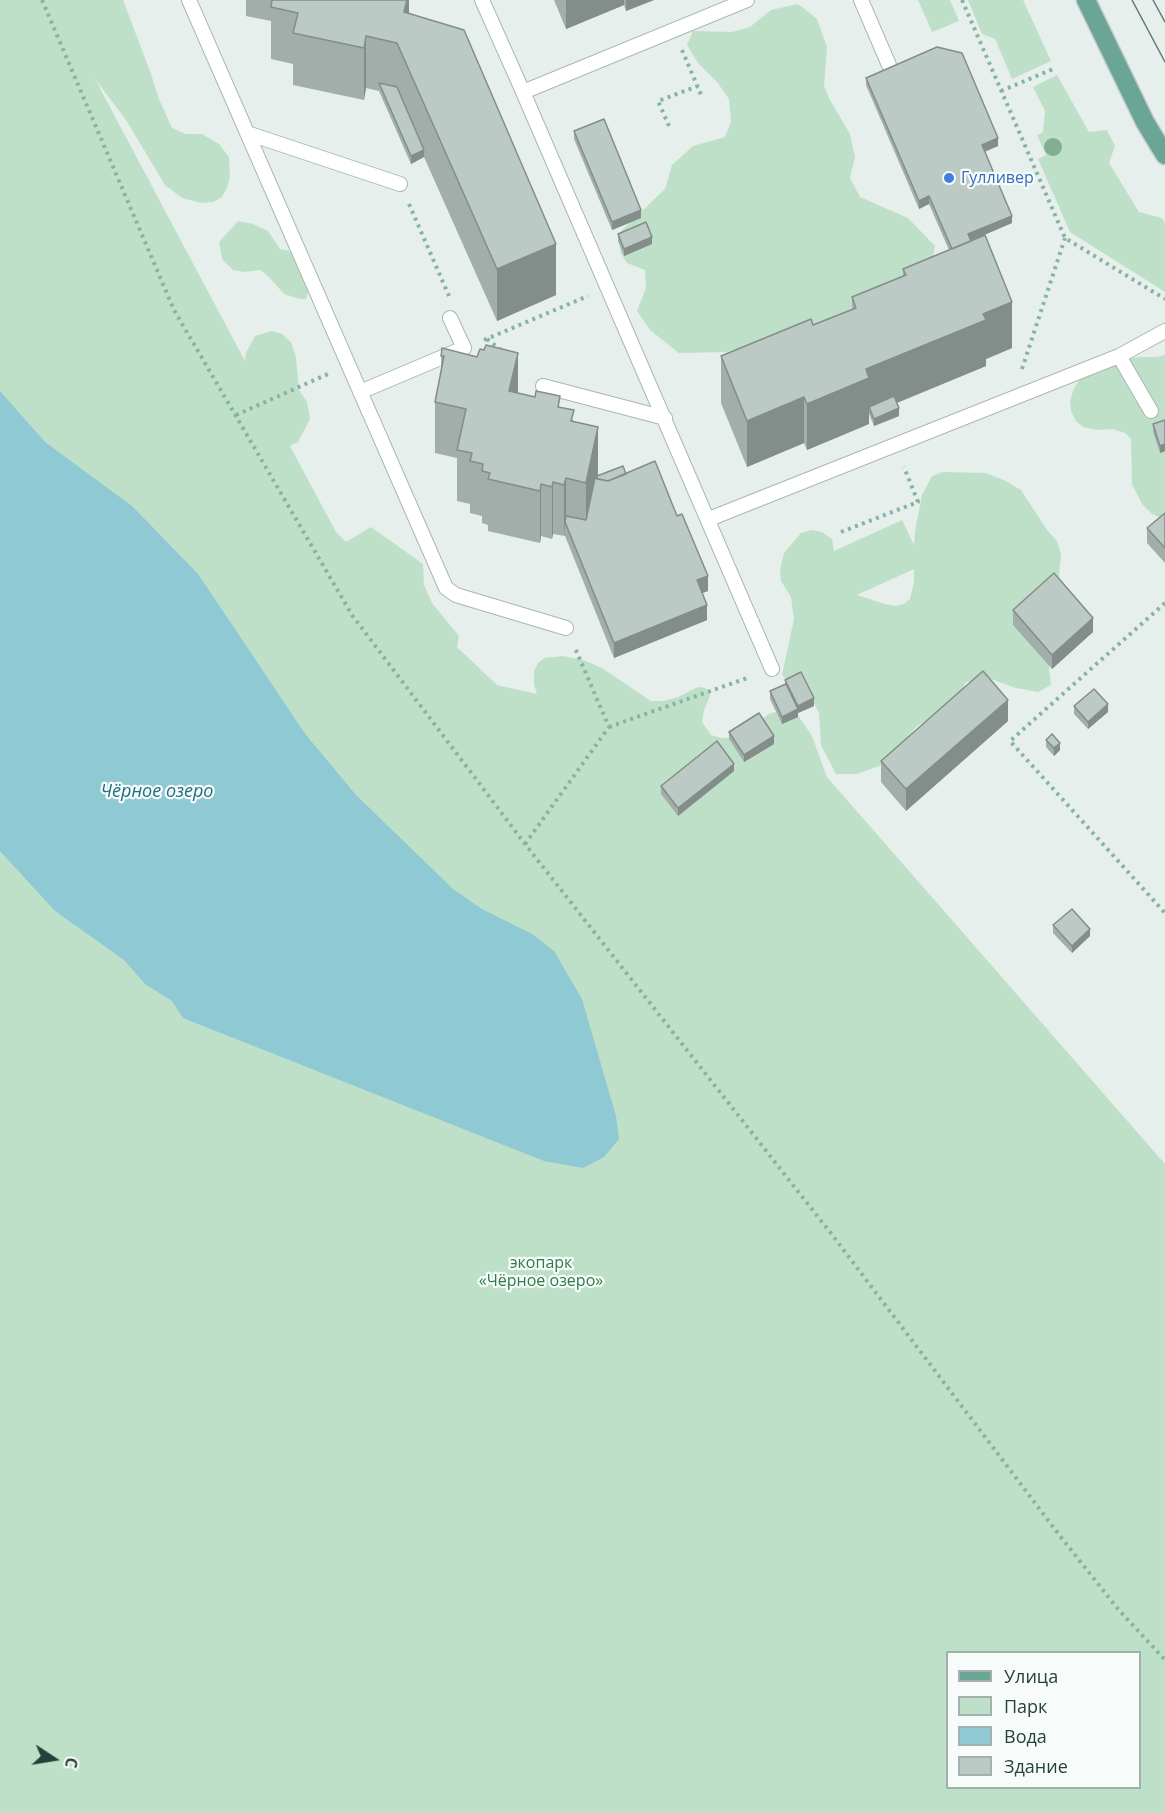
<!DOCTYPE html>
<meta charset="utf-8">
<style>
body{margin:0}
#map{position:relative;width:1165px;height:1813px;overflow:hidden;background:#e6efeb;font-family:"Open Sans",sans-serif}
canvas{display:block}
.legend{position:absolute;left:946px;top:1651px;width:195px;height:138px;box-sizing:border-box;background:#f7fbf9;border:2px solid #a3b1ad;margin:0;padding:8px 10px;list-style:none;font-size:18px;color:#24423a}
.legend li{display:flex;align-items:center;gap:12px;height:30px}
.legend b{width:30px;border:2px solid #a3b1ad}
.north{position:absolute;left:24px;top:1729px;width:60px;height:60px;-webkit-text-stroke:4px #f7fbf9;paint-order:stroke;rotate:102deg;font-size:16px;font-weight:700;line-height:24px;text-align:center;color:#24423a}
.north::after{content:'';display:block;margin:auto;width:21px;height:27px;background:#24423a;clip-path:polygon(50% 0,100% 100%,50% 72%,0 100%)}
</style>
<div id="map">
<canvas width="1165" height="1813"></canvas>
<ul class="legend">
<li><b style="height:8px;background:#6aa596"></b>Улица</li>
<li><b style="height:16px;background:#bfe0c8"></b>Парк</li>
<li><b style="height:16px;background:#8ec9d4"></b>Вода</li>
<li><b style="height:16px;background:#bbcac4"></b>Здание</li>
</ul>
<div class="north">С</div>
</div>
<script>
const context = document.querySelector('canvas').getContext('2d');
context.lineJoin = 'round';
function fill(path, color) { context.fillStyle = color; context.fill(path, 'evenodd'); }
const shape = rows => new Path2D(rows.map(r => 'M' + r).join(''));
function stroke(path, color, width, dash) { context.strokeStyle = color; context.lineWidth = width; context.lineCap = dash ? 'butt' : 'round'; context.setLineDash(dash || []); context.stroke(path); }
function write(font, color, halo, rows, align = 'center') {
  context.font = font + ' "Open Sans",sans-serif'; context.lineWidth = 4.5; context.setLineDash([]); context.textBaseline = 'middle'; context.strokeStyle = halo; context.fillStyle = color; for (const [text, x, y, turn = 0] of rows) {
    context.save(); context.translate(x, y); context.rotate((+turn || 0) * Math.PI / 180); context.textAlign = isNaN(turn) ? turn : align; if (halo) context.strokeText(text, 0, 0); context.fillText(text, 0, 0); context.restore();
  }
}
const green = shape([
 [0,0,123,0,151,74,159,99,172,128,186,134,202,134,219,144,229,157,230,177,227,188,222,197,213,202,201,203,182,198,165,185,126,120,95,79,245,361,246,353,255,336,272,331,282,334,291,342,296,357,299,390,307,402,310,419,298,442,290,446,336,532,346,542,371,527,423,564,424,585,432,603,459,636,457,647,497,685,537,694,534,685,534,671,538,663,544,658,563,656,583,660,602,668,651,701,663,701,678,697,698,687,705,688,710,692,710,696,704,710,702,722,711,735,722,738,734,737,769,714,782,710,791,712,799,717,812,736,827,777,1165,1164,1165,1813,0,1813],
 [948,1652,1140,1652,1140,1788,948,1788],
 [918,0,950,0,959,21,932,32],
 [968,0,1023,0,1051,61,1012,79,995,39,982,34],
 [798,4,817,19,827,47,824,86,830,100,850,134,855,157,850,178,860,197,908,218,935,246,931,271,919,288,762,342,727,352,679,353,650,330,637,311,646,288,645,270,627,263,620,252,621,231,665,189,672,165,693,146,725,137,731,122,729,99,717,82,698,63,687,45,693,31,732,32,750,27,771,10],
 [1057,75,1089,132,1107,130,1115,146,1109,163,1139,212,1162,218,1165,223,1165,292,1070,232,1038,159,1046,155,1037,135,1043,132,1045,111,1033,87],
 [238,221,253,224,268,231,280,249,290,251,301,266,308,292,306,299,300,299,284,294,269,277,260,270,244,272,233,270,222,259,219,242],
 [1165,355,1165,520,1152,514,1142,504,1132,484,1131,439,1125,433,1112,429,1096,430,1083,427,1076,421,1071,411,1070,401,1074,388,1081,378,1112,363,1138,357,1157,357],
 [943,472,985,473,1004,480,1021,490,1047,530,1057,541,1061,554,1059,577,1061,586,1047,648,1051,685,1038,692,1016,688,988,678,966,682,953,704,917,726,884,764,857,774,836,774,821,745,819,713,814,703,800,694,782,675,794,619,791,597,781,581,780,570,784,553,801,533,812,530,822,532,832,539,834,551,902,520,914,545,915,531,922,495,932,476],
 [914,569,914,582,910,599,904,604,896,606,885,604,857,595]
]);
const water = shape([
 [0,391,45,442,132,506,198,574,306,735,356,795,453,889,482,909,532,934,554,951,582,999,616,1116,619,1139,604,1157,583,1168,544,1161,183,1018,172,1001,145,984,124,960,55,911,0,851]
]);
const path = shape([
 [42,0,174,310,352,615,525,844,833,1236,1060,1536,1118,1609,1165,1660],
 [962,0,1065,238,1165,299],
 [682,50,702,97],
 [1001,91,1053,69],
 [669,126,658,101,698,86],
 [409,204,449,296],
 [487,339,502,351],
 [484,340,588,296],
 [1022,369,1065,238],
 [236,415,328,374],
 [841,532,918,502,904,467],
 [1165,603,1010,741,1165,913],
 [609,727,750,677],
 [525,844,609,727,575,648]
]);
const lane = shape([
 [189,0,446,588,456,595,566,628],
 [482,0,523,92],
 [747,0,523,92,772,669],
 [861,0,889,65],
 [247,133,400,184],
 [1119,356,1151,411],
 [543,386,665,418],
 [360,392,464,348,450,318],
 [709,519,1119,356,1165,331]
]);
const primary = shape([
 [1086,0,1145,122,1165,155]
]);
const tram = shape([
 [1132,0,1165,62],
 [1153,0,1165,22]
]);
const trees = [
 [1053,147]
];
const wall = shape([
 [246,0,409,0,409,13,556,295,497,321,424,157,411,164,379,91,366,88,364,100,293,85,293,64,271,59,271,21,246,16],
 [554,0,654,0,626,11,624,5,566,29],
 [866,78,998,146,985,151,1012,223,971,240,1012,348,986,359,986,366,897,403,899,416,874,426,869,414,869,424,807,450,804,443,747,467,721,403,721,356,813,325,852,309,852,297,903,276,903,269,949,250,929,204,919,209,866,85],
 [574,131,641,218,612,230,574,139],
 [618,234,652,244,624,256,618,241],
 [442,348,518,393,560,408,574,421,598,476,626,474,708,591,702,593,707,620,614,658,565,536,553,534,552,539,541,536,540,543,488,531,488,525,482,523,482,516,470,513,470,504,457,501,457,458,435,453,435,402,441,372,441,356],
 [1165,420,1165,451,1160,453,1153,432,1153,424],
 [1165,513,1165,563,1147,543,1147,528],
 [1013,610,1093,632,1052,669,1013,625],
 [785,680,814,706,798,713,798,717,782,724,770,699,770,691,785,684],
 [1074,706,1108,712,1088,729,1074,714],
 [1008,721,906,811,881,782,881,761],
 [729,732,774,744,744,762,729,739],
 [1046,740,1060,750,1054,756,1046,747],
 [734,771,678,816,661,794,661,786],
 [1053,925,1090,936,1072,953,1053,933]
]);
const shadedWall = shape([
 [407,0,409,0,409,39,404,12],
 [566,0,624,0,624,5,566,29],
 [626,0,654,0,626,11],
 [366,36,366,88,364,100,364,48],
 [998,138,998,146,982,153,982,145],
 [424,150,424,157,411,164,411,156],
 [929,196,929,204,919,209,919,201],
 [641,210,641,218,612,230,612,222],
 [1012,216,1012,223,968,242,968,234],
 [652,237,652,244,624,256,624,249],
 [556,244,556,295,497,321,497,269],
 [1012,302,1012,348,986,359,986,366,872,413,869,407,869,424,807,450,807,404,866,369,983,314],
 [518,353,518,405,509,391],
 [804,397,804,443,747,467,747,421],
 [899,408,899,416,874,426,874,419],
 [598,427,598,479,586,535,586,483],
 [1165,444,1165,451,1160,453,1160,446],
 [566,478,566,525,565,522,564,537,564,485],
 [553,482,553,534,552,539,552,487],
 [541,484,541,536,540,543,540,491],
 [708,576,708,591,697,595,697,580],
 [707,605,707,620,614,658,614,643],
 [1093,618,1093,632,1052,669,1052,655],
 [814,698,814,706,798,713,798,706],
 [1008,700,1008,721,906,811,906,789],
 [1108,704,1108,712,1088,729,1088,722],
 [798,709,798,717,782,724,782,717],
 [774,736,774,744,744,762,744,755],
 [1060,743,1060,750,1054,756,1054,748],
 [734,764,734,771,678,816,678,808],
 [1090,929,1090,936,1072,953,1072,946]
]);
const building = shape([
 [272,0,407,0,404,12,464,30,556,244,497,269,397,43,366,36,364,48,293,33,298,13,271,7,272,0],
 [937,47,962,53,998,138,982,145,1012,216,968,234,971,241,952,249,929,196,919,201,866,78,937,47],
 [379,83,397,87,424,150,411,156,379,83],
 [604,119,641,210,612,222,574,131,604,119],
 [646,222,652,237,624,249,618,234,646,222],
 [985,235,1012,302,983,314,986,320,866,369,869,378,807,404,804,397,747,421,721,356,811,319,813,325,856,308,852,297,906,275,903,269,985,235],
 [486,345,518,353,509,391,535,397,536,391,560,396,558,407,574,410,571,421,598,427,586,483,566,478,564,485,553,482,552,487,541,484,540,491,488,479,490,473,482,471,483,464,470,461,472,453,457,450,466,409,435,402,444,356,441,356,442,348,477,357,480,349,484,350,486,345],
 [894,396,899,408,874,419,869,407,894,396],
 [1165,420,1165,444,1160,446,1153,424,1165,420],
 [655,461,677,516,682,514,708,576,697,580,707,605,614,643,565,522,566,516,586,520,595,478,608,481,655,461],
 [623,466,626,474,608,481,597,479,597,476,623,466],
 [1165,513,1165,548,1147,528,1165,513],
 [1054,573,1093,618,1052,655,1013,610,1054,573],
 [983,671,1008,700,906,789,881,761,983,671],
 [801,672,814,698,798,706,785,680,801,672],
 [786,684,798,709,782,717,770,691,786,684],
 [1094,689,1108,704,1088,722,1074,706,1094,689],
 [759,713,774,736,744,755,729,732,759,713],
 [1052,734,1060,743,1054,748,1046,740,1052,734],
 [717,741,734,764,678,808,661,786,717,741],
 [1072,909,1090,929,1072,946,1053,925,1072,909]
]);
const markers = [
 [949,178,6,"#3f7fe0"]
];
const shopNames = [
 ["Гулливер",961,178]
];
const parkNames = [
 ["экопарк",541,1263],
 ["«Чёрное озеро»",541,1281]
];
const waterNames = [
 ["Чёрное озеро",157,792]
];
fill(green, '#bfe0c8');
fill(water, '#8ec9d4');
stroke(lane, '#a8b8b2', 16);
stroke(primary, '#c2cac8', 21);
stroke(path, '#86b3a5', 4, [3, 4.5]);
stroke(lane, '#fff', 14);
stroke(primary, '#6aa596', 18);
stroke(tram, '#5f7d75', 1.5);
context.fillStyle = '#80af93';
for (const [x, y] of trees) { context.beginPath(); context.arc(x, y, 9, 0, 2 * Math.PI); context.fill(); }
fill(wall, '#a1aea9');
fill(shadedWall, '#838d89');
fill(building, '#bbcac4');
stroke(building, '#838d89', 1.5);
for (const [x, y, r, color] of markers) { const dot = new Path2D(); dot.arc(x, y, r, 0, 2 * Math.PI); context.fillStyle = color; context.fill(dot); stroke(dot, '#f7fbf9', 2); }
write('16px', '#366cbe', '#f7fbf9', shopNames, 'left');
write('16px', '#2d7a4b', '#f7fbf9', parkNames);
write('italic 18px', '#1c6f80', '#f7fbf9', waterNames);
</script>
